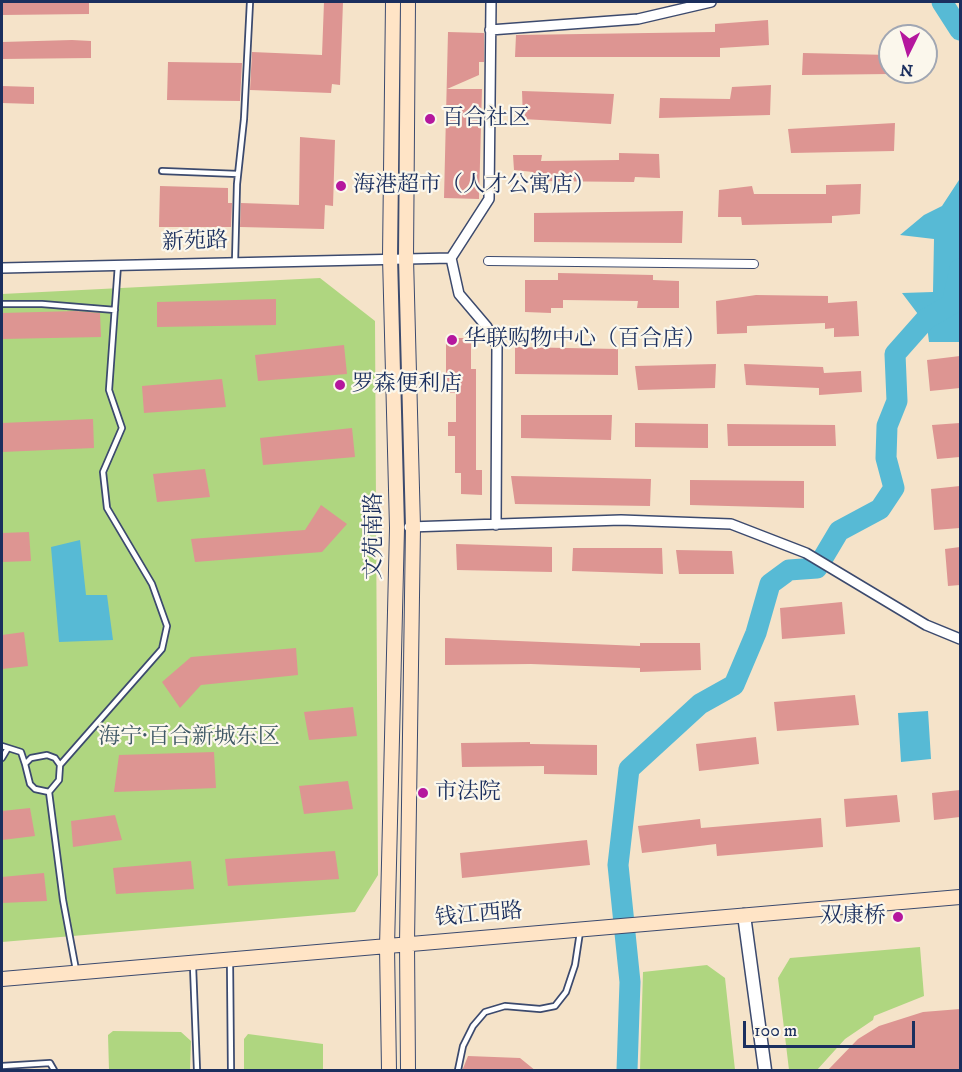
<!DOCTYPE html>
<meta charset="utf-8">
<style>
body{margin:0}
#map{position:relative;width:962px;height:1072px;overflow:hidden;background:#f5e3c9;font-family:"IM FELL DW Pica",serif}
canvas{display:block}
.frame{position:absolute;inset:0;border:3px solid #1b2f5e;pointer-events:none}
.north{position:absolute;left:878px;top:24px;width:60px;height:60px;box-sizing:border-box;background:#fbf7ec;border:2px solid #a1a7b3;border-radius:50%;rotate:185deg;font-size:16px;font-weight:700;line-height:24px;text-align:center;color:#1b2f5e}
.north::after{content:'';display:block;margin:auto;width:21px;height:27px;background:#b5179e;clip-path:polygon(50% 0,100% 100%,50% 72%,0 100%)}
.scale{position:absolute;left:743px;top:1021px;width:172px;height:27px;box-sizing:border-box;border:3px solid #1b2f5e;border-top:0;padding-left:8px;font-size:18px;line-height:21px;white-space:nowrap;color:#1b2f5e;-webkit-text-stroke:4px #fbf7ec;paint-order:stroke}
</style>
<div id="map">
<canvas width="962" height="1072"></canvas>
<div class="frame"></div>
<div class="north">N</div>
<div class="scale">100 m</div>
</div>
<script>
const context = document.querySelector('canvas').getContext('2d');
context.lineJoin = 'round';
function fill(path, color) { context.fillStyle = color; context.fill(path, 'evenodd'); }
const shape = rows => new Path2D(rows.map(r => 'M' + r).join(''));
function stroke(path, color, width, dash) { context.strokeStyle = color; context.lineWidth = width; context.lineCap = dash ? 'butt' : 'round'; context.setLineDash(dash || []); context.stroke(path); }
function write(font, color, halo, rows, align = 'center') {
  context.font = font + ' "IM FELL DW Pica","Noto Serif SC",serif'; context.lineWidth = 4.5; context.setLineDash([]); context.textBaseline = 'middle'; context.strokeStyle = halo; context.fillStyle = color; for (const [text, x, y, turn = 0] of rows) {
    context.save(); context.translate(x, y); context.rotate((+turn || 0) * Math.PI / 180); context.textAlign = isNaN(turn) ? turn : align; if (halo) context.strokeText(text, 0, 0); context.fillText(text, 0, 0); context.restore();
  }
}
const green = shape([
 [320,278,375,321,378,875,355,912,2,942,2,294],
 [920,947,924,996,874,1016,873,1020,845,1039,817,1070,789,1070,778,978,790,958],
 [707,965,725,978,735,1070,640,1070,643,972],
 [113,1031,181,1032,191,1041,190,1070,109,1070,108,1035],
 [248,1034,323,1044,323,1070,244,1070,244,1039]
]);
const water = shape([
 [960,170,960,342,929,342,927,326,902,293,933,292,934,239,900,235,924,215,942,206,959,180],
 [80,540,86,595,107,595,113,640,59,642,51,547],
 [928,711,931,759,901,762,898,713]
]);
const river = shape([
 [942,2,960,30],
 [627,1070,630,982,618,865,629,769,700,704,734,685,756,633,770,584,789,570,817,568,839,531,880,509,894,488,886,458,887,426,897,401,895,354,926,319,952,304,960,269]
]);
const building = shape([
 [2,2,89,2,89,14,2,15],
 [324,2,343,2,340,85,332,84,331,93,250,90,252,52,322,55],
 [768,20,769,45,720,48,720,57,515,57,516,35,715,32,715,24],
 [448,32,484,33,484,62,479,62,479,75,447,89,482,89,479,199,444,198],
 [72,40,91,41,91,58,2,59,2,42],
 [803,53,890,55,890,74,802,75],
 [168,62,242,63,240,101,167,100],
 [771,85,770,115,659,118,660,98,730,99,732,87],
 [2,86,34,87,34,104,2,103],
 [522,91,614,94,611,124,523,119],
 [895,123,894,151,791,153,788,129],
 [300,137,335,140,333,206,325,205,324,229,240,227,241,203,299,205],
 [619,153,659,154,660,178,635,177,634,182,533,181,533,172,514,170,513,155,542,155,541,161,619,160],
 [861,184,860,214,832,216,832,223,742,225,741,217,718,217,719,190,752,186,754,194,826,194,826,185],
 [160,186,228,188,228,203,232,203,231,227,159,227],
 [683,211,682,243,534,242,534,213],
 [558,273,653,275,653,280,679,281,679,308,637,308,638,301,563,300,563,308,551,308,551,313,525,312,525,280,558,280],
 [756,295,828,296,828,303,857,301,859,336,834,337,834,328,825,329,825,323,747,326,747,333,717,334,716,301],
 [276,299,276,325,157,327,157,302],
 [76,311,100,313,101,337,2,339,2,313],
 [446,338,471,338,471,369,476,369,476,470,482,470,482,495,461,494,461,473,455,473,455,436,448,436,448,422,456,422,456,393,446,393],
 [344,345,347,374,258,381,255,355],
 [515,347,618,349,618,375,515,374],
 [960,356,960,388,930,391,927,360],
 [716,364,715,388,638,390,635,366],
 [744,364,823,367,824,373,861,371,862,392,819,395,819,388,746,385],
 [222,379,226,407,144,413,142,386],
 [521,415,612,415,611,440,521,438],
 [93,419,94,448,2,452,2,423],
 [635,423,708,424,708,448,635,447],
 [960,423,960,457,937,459,932,425],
 [727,424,835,425,836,446,728,446],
 [352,428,355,457,263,465,260,438],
 [205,469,210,497,157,502,153,474],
 [511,476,651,479,650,506,515,504],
 [690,480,804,481,804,508,690,505],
 [960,486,960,528,934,530,931,489],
 [321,505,347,524,322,552,195,562,191,539,305,530],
 [29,532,31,561,2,562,2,533],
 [456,544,552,547,552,572,457,570],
 [960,547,960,585,948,586,945,549],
 [573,548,662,548,663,574,572,571],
 [676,550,732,551,734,574,679,574],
 [842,602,845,634,782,639,780,608],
 [24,632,28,666,2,669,2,635],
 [445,638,640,646,640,643,700,643,701,670,640,672,640,668,531,664,445,665],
 [296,648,298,675,201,685,180,708,162,682,191,657],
 [855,695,859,725,777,731,774,702],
 [353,707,357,736,309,740,304,712],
 [756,737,759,764,699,771,696,744],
 [530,742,530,744,597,745,597,775,544,774,544,766,462,767,461,743],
 [214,752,216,788,114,792,119,755],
 [348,781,353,809,304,814,299,786],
 [960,790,960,817,934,820,932,793],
 [897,795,900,822,846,827,844,799],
 [30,808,35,836,2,840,2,811],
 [115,815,122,840,73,847,71,821],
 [821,818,823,847,717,856,716,844,642,853,638,826,700,819,701,828],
 [587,840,590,865,462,878,460,853],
 [335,851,339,879,228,886,225,859],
 [191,861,194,889,116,894,113,868],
 [44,873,47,901,2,903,2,877],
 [960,1009,960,1071,827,1071,858,1039,879,1026,923,1012],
 [468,1056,520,1058,536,1071,462,1071]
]);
const service = shape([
 [162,171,238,174],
 [235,262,237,184,244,119,250,2],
 [2,304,42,304,115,310],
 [2,746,21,752,25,764],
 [2,758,8,748],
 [60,765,162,649,167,626,152,584,107,508,103,472,122,428,109,390,118,265],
 [49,792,35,789,30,784,25,764,31,758,47,755,55,758,60,765,59,780,49,792,63,900,76,970],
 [230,962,231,1070],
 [193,966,197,1070],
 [2,1066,50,1063,54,1070],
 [458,1070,463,1046,473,1026,485,1012,505,1006,540,1009,555,1006,566,992,575,965,580,932]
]);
const pedestrian = shape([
 [488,261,754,264]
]);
const minor = shape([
 [490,30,638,19,711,2],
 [451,258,459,294,487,327,497,346,496,525],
 [2,268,451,258,489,199,491,2],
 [409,527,621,520,731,524,806,553,926,625,960,639]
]);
const tertiary = shape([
 [744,915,765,1070]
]);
const secondary = shape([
 [408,2,406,258,413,527,407,943,408,1070],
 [2,979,960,897],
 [389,1070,387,947,397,528,390,257,393,2]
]);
const markers = [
 [430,119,6,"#b5179e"],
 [341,186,6,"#b5179e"],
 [452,340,6,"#b5179e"],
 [340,385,6,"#b5179e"],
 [423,793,6,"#b5179e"],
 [898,917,6,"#b5179e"]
];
const poiNames = [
 ["百合社区",442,119],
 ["海港超市（人才公寓店）",353,186],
 ["华联购物中心（百合店）",464,340],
 ["罗森便利店",352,385],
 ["市法院",435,793],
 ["双康桥",886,917,"right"]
];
const streetNames = [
 ["新苑路",195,243,-2],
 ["文苑南路",375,536,-90],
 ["钱江西路",479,916,-5]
];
const parkNames = [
 ["海宁·百合新城东区",189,738]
];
fill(green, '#afd680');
fill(water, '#57bad5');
stroke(river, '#57bad5', 21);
fill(building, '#dd9592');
stroke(service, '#3c4a6e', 8);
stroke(pedestrian, '#3c4a6e', 10);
stroke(minor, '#3c4a6e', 12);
stroke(tertiary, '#3c4a6e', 15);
stroke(secondary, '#3c4a6e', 16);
stroke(service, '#fff', 4.5);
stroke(pedestrian, '#fff', 8);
stroke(minor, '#fff', 9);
stroke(tertiary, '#fff', 12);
stroke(secondary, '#ffe4c6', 14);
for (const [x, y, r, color] of markers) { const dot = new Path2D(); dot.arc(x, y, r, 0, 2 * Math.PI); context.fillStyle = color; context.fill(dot); stroke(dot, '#fbf7ec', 2); }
write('22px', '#1b2f5e', '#fbf7ec', poiNames, 'left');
write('22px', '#1b2f5e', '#fbf7ec', streetNames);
write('22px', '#405966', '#fbf7ec', parkNames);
</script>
